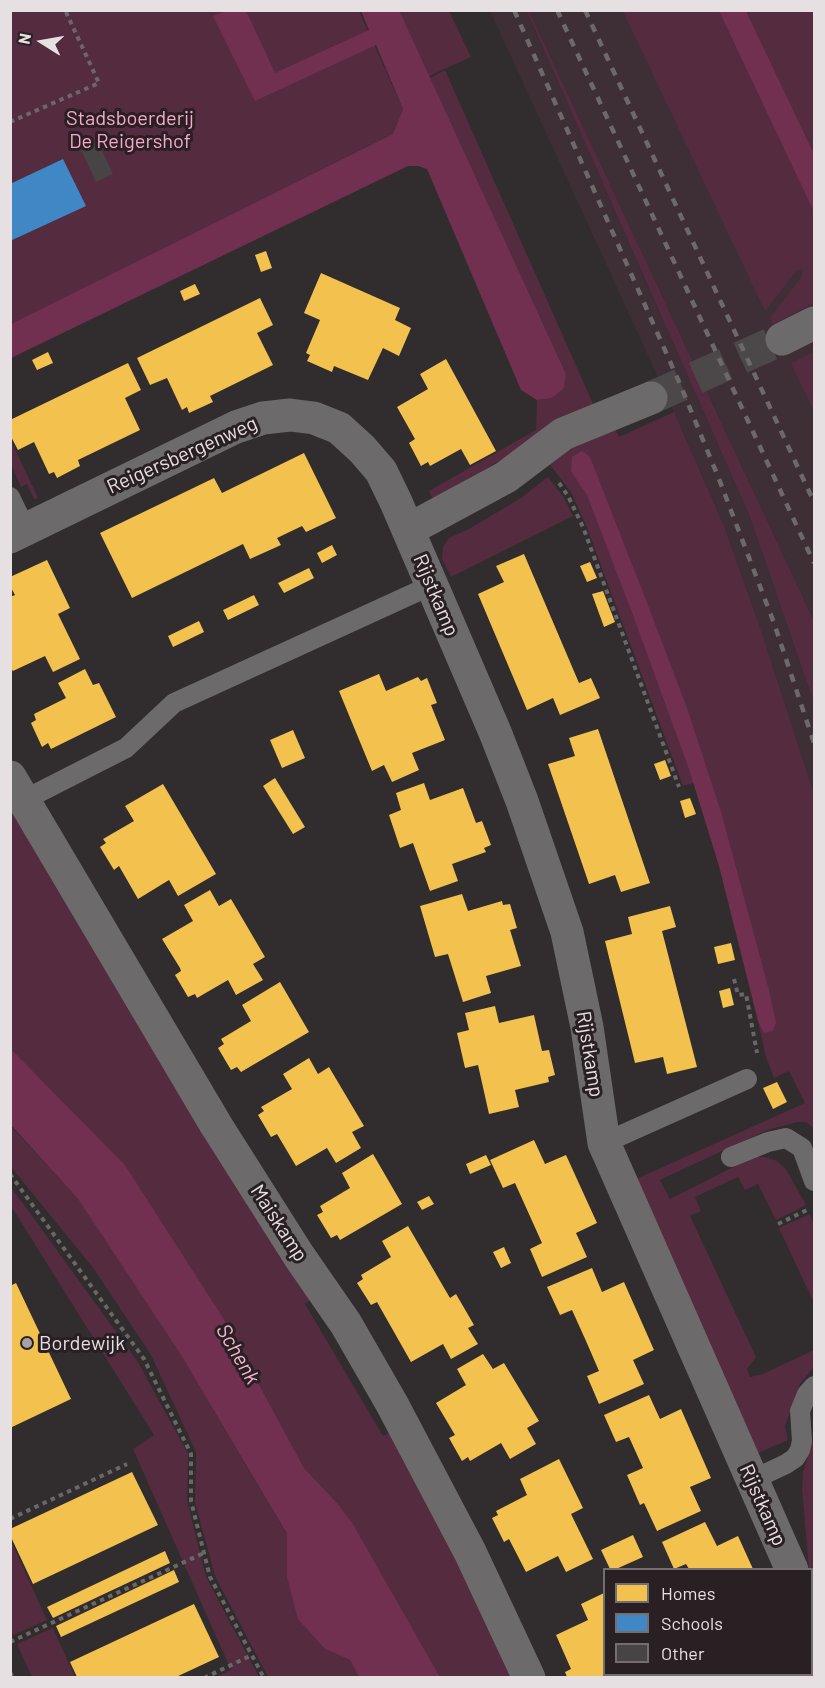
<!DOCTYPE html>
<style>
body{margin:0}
#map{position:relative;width:825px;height:1688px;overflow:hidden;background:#312c2e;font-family:Barlow,sans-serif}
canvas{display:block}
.frame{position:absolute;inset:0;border:12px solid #e7e0e3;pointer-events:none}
.legend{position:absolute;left:603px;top:1568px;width:210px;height:108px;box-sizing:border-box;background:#292024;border:2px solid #756d70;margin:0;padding:8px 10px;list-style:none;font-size:18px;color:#e7e0e3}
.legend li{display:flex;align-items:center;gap:12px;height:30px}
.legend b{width:30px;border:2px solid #756d70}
.north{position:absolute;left:12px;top:12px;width:60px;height:60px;-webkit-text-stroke:4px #292024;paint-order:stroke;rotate:281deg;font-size:16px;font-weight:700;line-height:24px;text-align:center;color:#e7e0e3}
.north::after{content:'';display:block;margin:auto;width:21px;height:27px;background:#e7e0e3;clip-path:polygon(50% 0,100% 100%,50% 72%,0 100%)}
</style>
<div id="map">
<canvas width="825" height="1688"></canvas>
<div class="frame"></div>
<ul class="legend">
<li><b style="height:16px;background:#f2c14e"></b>Homes</li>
<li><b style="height:16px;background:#3f88c5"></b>Schools</li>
<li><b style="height:16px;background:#464445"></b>Other</li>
</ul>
<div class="north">N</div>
</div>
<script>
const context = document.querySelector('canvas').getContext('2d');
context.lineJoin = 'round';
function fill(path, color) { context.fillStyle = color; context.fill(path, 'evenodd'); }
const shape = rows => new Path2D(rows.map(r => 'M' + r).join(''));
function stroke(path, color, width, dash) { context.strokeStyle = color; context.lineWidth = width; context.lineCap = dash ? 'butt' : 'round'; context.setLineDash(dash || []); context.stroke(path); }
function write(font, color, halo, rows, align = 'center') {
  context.font = font + ' Barlow,sans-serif'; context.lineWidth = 6; context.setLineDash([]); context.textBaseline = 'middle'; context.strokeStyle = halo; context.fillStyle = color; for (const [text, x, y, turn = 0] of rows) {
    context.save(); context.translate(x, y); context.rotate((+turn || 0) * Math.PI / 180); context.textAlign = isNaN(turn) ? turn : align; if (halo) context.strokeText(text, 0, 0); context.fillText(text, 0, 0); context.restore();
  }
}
const built = shape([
 [490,11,527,11,750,517,814,703,814,794,761,630,724,526,674,412],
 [529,11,814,11,814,621]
]);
const green = shape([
 [10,11,359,11,403,109,393,134,11,324],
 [399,11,449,11,471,57,429,76],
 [527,11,529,11,814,621,814,703,750,517],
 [623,11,719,11,814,212,814,303,773,324,770,318,801,278,802,269,796,271,765,311],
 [746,11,814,11,814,154],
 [445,70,594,406,433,499,429,491,536,430,537,400,552,398,566,374,430,78],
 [814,352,814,411,791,363],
 [674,412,724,526,761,630,814,794,814,1128,806,1122,797,1122,767,1130,660,1180,670,1199,753,1157,765,1157,777,1161,786,1169,806,1205,776,1220,758,1184,745,1190,738,1177,695,1197,701,1211,690,1216,756,1357,747,1369,750,1377,763,1374,814,1350,814,1367,800,1384,785,1426,788,1440,758,1453,634,1180,805,1103,789,1071,774,1078,766,1057,758,1021,765,1033,768,986,722,815,693,783,683,786,586,525,571,492,547,461,563,448,615,428,619,437],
 [11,441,38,498,34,499,27,484,21,487,11,464],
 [548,477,564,498,573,516,451,577,442,559,443,547,449,538,469,529,521,498],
 [10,800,316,1296,305,1304,383,1436,396,1429,517,1677,440,1677,353,1524,338,1504,304,1468,222,1316,125,1165,11,1049],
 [10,1125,78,1199,181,1355,287,1535,287,1577,325,1649,350,1660,359,1677,268,1677,215,1576,195,1502,196,1452,151,1355,94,1269,11,1167],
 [11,1187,138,1362,188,1454,187,1500,206,1577,259,1677,216,1677,231,1670,133,1449,154,1435,11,1206],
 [810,1214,814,1225,814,1303,779,1228],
 [814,1425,814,1628,812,1570,809,1570,802,1489,803,1472,814,1436],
 [11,1541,47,1620,13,1635,10,1629],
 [53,1628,75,1677,32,1677,17,1644]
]);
const water = shape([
 [399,10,566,374,564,388,552,398,537,400,521,390,427,169,418,166,408,166,11,358,11,324,393,134,403,109,376,45,255,101,213,16,226,11,246,11,275,73,369,30,361,11],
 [719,11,746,11,814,154,814,212],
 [582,451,590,457,649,608,687,708,722,815,768,986,776,1023,772,1031,764,1033,758,1021,719,866,689,769,633,615,587,495,571,471,572,457],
 [11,1049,125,1165,222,1316,304,1468,338,1504,353,1524,440,1677,359,1677,350,1660,325,1649,298,1619,287,1577,287,1534,181,1355,78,1199,11,1125]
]);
const homes = shape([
 [266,251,272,268,261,272,255,255],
 [321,273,400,308,395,320,411,328,399,356,383,348,368,380,334,366,332,372,307,361,310,355,306,353,320,320,304,313],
 [195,284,200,294,184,301,180,291],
 [260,298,273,325,257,333,273,365,210,396,213,402,189,413,187,407,182,410,167,378,150,385,137,358],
 [48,352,53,363,37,370,32,360],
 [446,359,496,451,470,465,461,449,430,466,428,462,421,466,409,443,415,439,397,407,428,389,420,374],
 [128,363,141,390,125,398,140,430,80,459,78,460,80,466,57,478,54,472,49,474,34,442,18,450,10,435,10,420],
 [304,453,336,518,306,532,302,526,277,538,281,545,250,559,243,544,132,598,100,533,214,478,222,493],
 [332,545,337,555,322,563,317,553],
 [524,554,579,683,591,678,600,698,560,715,553,698,527,710,478,594,504,582,496,566],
 [47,560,70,608,58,614,80,659,53,672,45,656,13,671,10,667,10,597,15,595,10,586,10,577],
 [590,562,597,578,587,582,580,566],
 [309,568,314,578,284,593,278,583],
 [603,591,615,622,604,627,592,594],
 [254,595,259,605,228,620,223,610],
 [199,621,204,632,173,647,168,636],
 [85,669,93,685,99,683,116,717,51,749,48,743,42,747,31,723,36,720,34,714,66,698,58,683],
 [379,674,386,691,418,677,421,681,427,678,437,703,431,705,445,740,412,753,419,770,392,782,384,765,372,771,339,691],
 [598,729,650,883,621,892,615,875,589,884,548,764,575,756,569,738],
 [293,730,305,758,282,768,270,740],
 [665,760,671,776,660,780,654,764],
 [275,778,305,827,293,834,263,786],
 [424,783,430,800,463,788,476,823,482,821,491,845,484,848,486,852,452,864,458,881,430,891,413,843,400,848,389,815,401,810,396,793],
 [163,784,216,874,178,896,169,880,138,899,119,866,114,870,100,847,106,843,103,839,134,821,125,806],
 [690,798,696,814,685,818,680,801],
 [210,890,219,906,231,899,265,957,253,964,263,980,236,995,228,980,197,998,195,994,188,997,175,975,181,971,180,968,162,939,193,921,184,905],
 [462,894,468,911,502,901,503,905,510,904,517,928,510,930,521,966,486,976,491,993,463,1002,448,954,435,957,420,906],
 [670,906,676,927,662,931,697,1067,667,1074,663,1057,635,1063,605,941,632,934,628,917],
 [731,943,735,960,718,964,714,947],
 [280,982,309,1032,241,1072,237,1067,231,1070,218,1048,224,1044,221,1039,251,1021,242,1005],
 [730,988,734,1005,723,1008,719,991],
 [495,1006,499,1023,534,1015,542,1051,549,1050,555,1075,548,1077,549,1082,515,1090,519,1107,489,1114,478,1065,465,1068,457,1033,469,1030,465,1013],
 [309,1058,318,1074,329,1067,364,1126,352,1132,361,1148,336,1163,327,1148,296,1166,277,1134,271,1137,258,1115,264,1111,261,1107,292,1089,283,1074],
 [777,1082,787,1102,773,1109,763,1088],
 [534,1140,545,1164,566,1155,597,1223,576,1233,587,1257,542,1277,530,1249,542,1243,515,1183,503,1188,490,1160],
 [373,1154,402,1204,340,1240,337,1235,331,1238,317,1215,323,1212,320,1206,350,1188,342,1173],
 [486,1155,491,1165,470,1174,466,1164],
 [429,1196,434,1204,422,1210,417,1202],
 [408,1226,450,1298,456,1294,474,1325,468,1328,478,1344,451,1359,443,1344,411,1362,377,1302,371,1305,357,1283,363,1279,361,1275,391,1257,382,1241],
 [504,1247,511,1263,501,1268,493,1252],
 [592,1268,602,1292,624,1282,654,1350,633,1360,644,1384,599,1404,587,1376,599,1371,586,1341,572,1310,560,1315,547,1287],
 [16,1283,71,1399,10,1428,10,1286],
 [483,1354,493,1369,504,1363,539,1421,527,1428,536,1444,510,1459,501,1443,470,1461,468,1457,462,1461,449,1438,455,1435,436,1403,466,1385,457,1369],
 [649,1395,660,1419,681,1409,711,1478,690,1487,701,1511,657,1531,644,1503,640,1505,627,1475,643,1468,629,1437,616,1442,604,1415],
 [559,1459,583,1508,571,1514,593,1559,566,1572,558,1556,526,1572,509,1539,504,1542,492,1518,498,1515,496,1511,527,1495,520,1479],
 [132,1472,158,1525,33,1584,10,1535,10,1529],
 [705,1522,717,1546,738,1536,753,1569,689,1569,686,1564,674,1569,662,1542],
 [633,1535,643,1557,616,1569,610,1569,601,1550],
 [165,1551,170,1563,53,1618,47,1607],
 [174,1570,179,1582,61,1637,56,1626],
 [604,1593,604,1674,646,1674,647,1677,567,1677,565,1672,571,1669,556,1635,588,1620,581,1604],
 [194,1604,219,1657,176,1677,77,1677,70,1662]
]);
const schools = shape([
 [63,159,86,206,10,241,10,184]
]);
const building = shape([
 [98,142,113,174,96,182,81,150]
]);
const minorTunnel = shape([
 [651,398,782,339]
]);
const path = shape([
 [10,122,99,83,65,10],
 [559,483,568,496,583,527,679,787],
 [734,979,738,995,746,994,757,1053],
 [10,1174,144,1359,191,1454,191,1501,210,1577,264,1678],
 [778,1224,807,1210],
 [10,1519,127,1464],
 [10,1642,204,1553],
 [10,1672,13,1678],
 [204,1678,252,1655]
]);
const service = shape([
 [10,497,26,530],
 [24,800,126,748,174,703,432,585],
 [604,1143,747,1079],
 [731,1157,768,1142,786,1138,802,1148,814,1181],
 [752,1480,786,1464,795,1458,800,1450,802,1441,800,1411,807,1394,814,1386]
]);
const minor = shape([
 [782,339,814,323],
 [408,530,506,477,563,434,651,398],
 [10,537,236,427,263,418,290,415,314,418,339,428,362,449,381,471,396,502,495,732,522,801,567,932,587,1027,604,1143,792,1570],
 [10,777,216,1125,299,1256,346,1324,392,1404,470,1552,529,1678],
 [810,1674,810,1678]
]);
const rail = shape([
 [514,10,680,384,719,479,774,623,814,743],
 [557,10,814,563],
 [585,10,814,502]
]);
const markers = [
 [27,1343,6,"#a7a1a4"]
];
const parkNames = [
 ["Stadsboerderij",130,118],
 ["De Reigershof",130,141]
];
const streetNames = [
 ["Reigersbergenweg",182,455,-24],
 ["Rijstkamp",436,595,67],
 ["Rijstkamp",590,1054,81],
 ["Maiskamp",279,1223,57],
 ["Rijstkamp",763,1505,66]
];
const poiNames = [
 ["Bordewijk",39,1343]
];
const waterNames = [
 ["Schenk",238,1354,60]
];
fill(built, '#3d2f35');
fill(green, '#552b40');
fill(water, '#723051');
fill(homes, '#f2c14e');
fill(schools, '#3f88c5');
fill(building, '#464445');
stroke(minorTunnel, '#4c4749', 33, [33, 16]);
stroke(path, '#696768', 4, [4.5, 4.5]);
stroke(service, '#6c6a6a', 20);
stroke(minor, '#6c6a6a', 33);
stroke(rail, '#6c696a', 4.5, [8, 8]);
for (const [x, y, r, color] of markers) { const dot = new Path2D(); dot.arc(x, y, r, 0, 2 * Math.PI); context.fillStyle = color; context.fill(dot); stroke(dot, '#292024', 2); }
write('20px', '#fca6cd', '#292024', parkNames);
write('20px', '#e7e0e3', '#292024', streetNames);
write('20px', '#e7e0e3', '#292024', poiNames, 'left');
write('italic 21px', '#f7b6d3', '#292024', waterNames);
</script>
